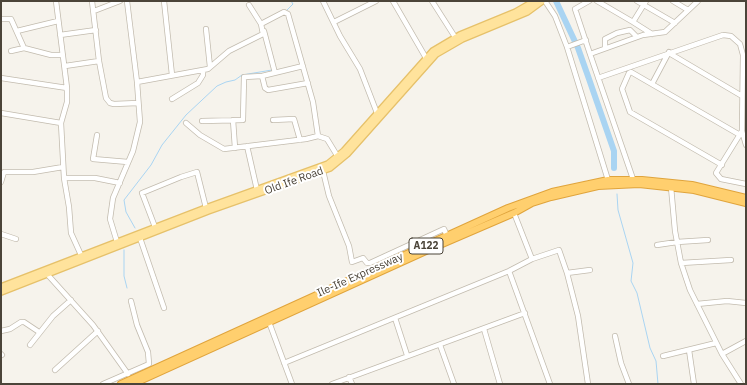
<!DOCTYPE html>
<style>
body{margin:0}
#map{position:relative;width:747px;height:385px;overflow:hidden;background:#f6f3ec;font-family:"IBM Plex Sans",sans-serif}
canvas{display:block}
.frame{position:absolute;inset:0;border:2px solid #4b4439;pointer-events:none}
</style>
<div id="map">
<canvas width="747" height="385"></canvas>
<div class="frame"></div>
</div>
<script>
const context = document.querySelector('canvas').getContext('2d');
context.lineJoin = 'round';
const shape = rows => new Path2D(rows.map(r => 'M' + r).join(''));
function stroke(path, color, width, dash) { context.strokeStyle = color; context.lineWidth = width; context.lineCap = dash ? 'butt' : 'round'; context.setLineDash(dash || []); context.stroke(path); }
function write(font, color, halo, rows, align = 'center') {
  context.font = font + ' "IBM Plex Sans",sans-serif'; context.lineWidth = 4; context.setLineDash([]); context.textBaseline = 'middle'; context.strokeStyle = halo; context.fillStyle = color; for (const [text, x, y, turn = 0] of rows) {
    context.save(); context.translate(x, y); context.rotate((+turn || 0) * Math.PI / 180); context.textAlign = isNaN(turn) ? turn : align; if (halo) context.strokeText(text, 0, 0); context.fillText(text, 0, 0); context.restore();
  }
}
const stream = shape([
 [286,11,293,4,291,1],
 [617,194,618,210,633,263,631,281,637,293,650,348,656,361,658,384],
 [135,228,126,212,124,200,151,165,162,145,186,115,217,86,226,82,235,80,242,75,272,70],
 [124,250,124,276,127,288]
]);
const river = shape([
 [556,1,578,48,589,79,614,151,614,168]
]);
const minor = shape([
 [56,1,67,88,67,102,61,123,64,178,69,207,71,233,81,255],
 [92,1,99,61,106,98,110,103,114,104,138,103],
 [164,1,172,75],
 [323,1,340,36,360,69,377,113],
 [393,1,426,58],
 [432,1,455,37],
 [545,1,555,16,567,47,608,180],
 [589,1,575,9,590,54],
 [597,1,633,22],
 [637,1,675,23],
 [646,1,633,22,652,34],
 [673,1,688,10],
 [94,11,120,1],
 [1,19,11,19,24,48],
 [334,22,376,1],
 [261,24,284,12,288,14,313,102,318,136],
 [206,29,210,67],
 [17,31,58,21],
 [264,31,275,73],
 [60,35,96,30],
 [567,47,586,40],
 [605,48,605,39,617,33,630,30,637,37],
 [11,51,24,48,51,55,63,55],
 [669,53,742,96],
 [65,66,99,61],
 [262,76,303,66],
 [1,78,67,88],
 [598,78,723,35,731,36,740,44,743,55,742,131,716,173,721,179,746,184],
 [137,82,208,69,229,51,263,34,261,24,249,5],
 [652,84,669,52],
 [172,99,198,83,203,75,203,70],
 [1,113,61,123],
 [233,120,235,148],
 [273,120,294,119,300,140],
 [202,121,243,120,244,77,262,76,265,88,268,90,308,83],
 [186,123,200,135,224,149,306,139,318,136,327,139,338,157],
 [742,131,746,145],
 [97,135,93,159,128,162],
 [247,146,257,190],
 [722,165,630,112,622,89,629,73,631,72,740,135],
 [323,171,329,196,349,246,352,262,363,258,367,263,370,263,444,229,447,236],
 [64,178,95,178,120,183],
 [633,179,590,54,643,35,665,32,698,1],
 [1,182,4,172,33,172,63,167],
 [671,187,675,231,681,263,690,290,722,354,741,384],
 [514,213,532,259],
 [155,227,142,193,181,177,197,172,206,208],
 [1,234,16,239],
 [140,238,164,308],
 [117,242,110,219,113,198,133,151,140,122,137,82,127,1],
 [657,245,677,242,708,240],
 [681,263,731,260],
 [509,271,550,384],
 [567,273,590,270],
 [47,274,93,325,128,374],
 [697,304,727,301,746,303],
 [395,318,407,355],
 [269,322,292,384],
 [484,329,500,384],
 [1,331,10,329,21,322,24,322,39,332],
 [615,336,621,363,629,384],
 [30,345,53,316,71,300],
 [440,345,454,384],
 [689,350,694,384],
 [1,354,2,355],
 [722,354,746,341],
 [663,356,716,343],
 [284,363,509,271,532,259,559,250,567,273,578,316,588,384],
 [55,370,98,331],
 [349,377,352,384],
 [103,384,149,364,148,352,137,325,131,301],
 [332,384,525,313]
]);
const major = shape([
 [1,287,206,208,328,164,344,151,433,51,460,35,516,12,535,1],
 [1,292,208,211,330,168,347,154,436,54,462,39,527,12,542,1]
]);
const highway = shape([
 [121,384,508,208,552,192,608,180,642,180,692,185,746,198],
 [133,384,428,250,514,213,532,203,551,197,598,186,639,184,694,190,746,203]
]);
const shields = [
 [426,246,34]
];
const shieldNames = [
 ["A122",426,246]
];
const streetNames = [
 ["Old Ife Road",294,181,-20],
 ["Ile-Ife Expressway",360,275,-24]
];
stroke(stream, '#a9d4f2', 1);
stroke(river, '#a9d4f2', 6);
stroke(minor, '#c2bbae', 6);
stroke(major, '#e6c16a', 8);
stroke(highway, '#e0a43c', 8);
stroke(minor, '#fff', 4.5);
stroke(major, '#ffe39c', 5.5);
stroke(highway, '#ffcf6e', 6);
for (const [x, y, w] of shields) { const box = new Path2D(); box.roundRect(x - w / 2, y - 8, w, 16, 3); context.fillStyle = '#fff'; context.fill(box); stroke(box, '#4b4439', 1); }
write('bold 10px', '#4b4439', null, shieldNames);
write('11px', '#4b4439', '#fff', streetNames);
</script>
